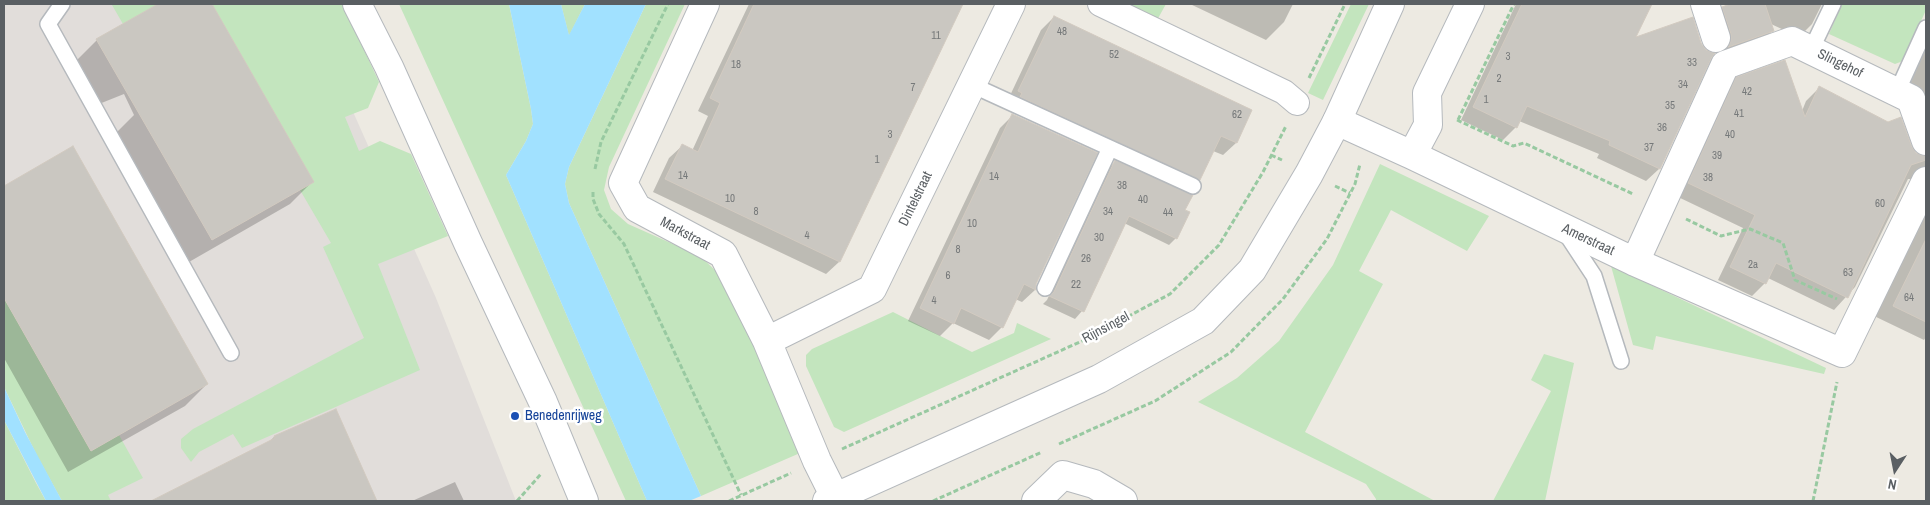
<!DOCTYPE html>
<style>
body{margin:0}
#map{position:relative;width:1930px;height:505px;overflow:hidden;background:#edeae2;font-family:"Archivo Narrow",sans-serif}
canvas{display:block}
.frame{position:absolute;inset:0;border:5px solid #5a5f63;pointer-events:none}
.north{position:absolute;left:1870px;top:445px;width:50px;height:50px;-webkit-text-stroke:4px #fff;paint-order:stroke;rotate:191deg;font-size:14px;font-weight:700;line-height:20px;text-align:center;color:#5a5f63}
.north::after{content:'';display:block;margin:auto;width:18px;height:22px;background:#5a5f63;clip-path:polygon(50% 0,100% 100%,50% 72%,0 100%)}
</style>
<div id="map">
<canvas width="1930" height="505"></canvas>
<div class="frame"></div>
<div class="north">N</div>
</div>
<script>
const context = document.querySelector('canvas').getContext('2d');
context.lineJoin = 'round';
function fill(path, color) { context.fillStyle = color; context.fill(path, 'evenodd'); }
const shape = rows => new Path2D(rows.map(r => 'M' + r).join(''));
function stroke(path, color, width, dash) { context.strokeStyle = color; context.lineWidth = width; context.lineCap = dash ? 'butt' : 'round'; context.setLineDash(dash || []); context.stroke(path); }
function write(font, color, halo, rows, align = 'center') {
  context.font = font + ' "Archivo Narrow",sans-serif'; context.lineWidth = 5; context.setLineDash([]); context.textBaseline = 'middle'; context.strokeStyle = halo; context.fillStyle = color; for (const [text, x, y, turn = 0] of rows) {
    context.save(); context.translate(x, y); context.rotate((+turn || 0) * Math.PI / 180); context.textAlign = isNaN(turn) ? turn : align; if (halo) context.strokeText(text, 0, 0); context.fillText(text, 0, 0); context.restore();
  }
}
const industrial = shape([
 [4,4,305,4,436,298,516,501,82,501,4,359]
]);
const green = shape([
 [116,4,158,4,123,24,112,5],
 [212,4,343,4,379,82,368,108,345,117,359,151,380,141,411,154,448,236,378,264,420,370,242,448,233,434,199,452,191,462,181,448,181,439,193,429,364,338,323,247,331,243,300,190,314,182],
 [399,4,509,4,531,109,533,124,526,141,506,175,647,501,626,501],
 [561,4,585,4,569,36],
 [646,4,685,4,609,167,604,190,611,209,628,224,700,256,718,273,807,450,701,496,569,203,565,184,569,167],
 [1118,4,1166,4,1156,22],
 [1351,4,1369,4,1323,100,1308,93],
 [1842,4,1926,4,1926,10,1903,61,1895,64,1829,34],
 [1380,164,1489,216,1467,251,1391,210,1359,271,1383,284,1305,432,1435,501,1376,501,1376,499,1366,484,1198,402,1237,378,1279,341,1333,265],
 [1611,266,1826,368,1824,374,1656,336,1653,350,1633,345],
 [4,298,91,451,119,435,143,478,108,495,111,501,62,501,37,456,4,387],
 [893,312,972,352,1014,333,1017,323,1051,339,844,432,834,427,806,366,806,355,812,349],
 [1544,354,1574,363,1545,501,1493,501,1551,391,1531,380],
 [4,420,36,483,46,501,4,501]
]);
const water = shape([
 [509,4,561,4,569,35,585,4,646,4,569,167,565,184,569,203,701,496,689,501,647,501,506,175,526,141,533,124,531,109],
 [4,387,25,432,62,501,46,501,4,420]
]);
const shadow = shape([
 [161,4,210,4,312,182,290,204,189,262,116,133,134,115,124,94,99,104,75,62,97,40],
 [749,4,962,4,839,262,826,274,653,192,669,158,682,146,692,151,708,116,698,111],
 [1190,4,1293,4,1284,22,1266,40],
 [1516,4,1588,4,1591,13,1595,4,1640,4,1649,8,1634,39,1659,169,1646,181,1597,158,1599,154,1519,121,1516,127,1503,140,1461,120],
 [1725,4,1822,4,1812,24,1799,37,1771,24,1773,30,1760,43,1719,54,1719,47,1710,20,1723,7,1728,6],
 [1054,17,1251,110,1236,143,1223,155,1213,151,1199,179,1185,193,1184,211,1176,238,1169,245,1124,223,1082,311,1075,319,1043,304,1047,300,1108,169,1115,162,1129,168,1130,166,1008,110,1006,104,1041,30],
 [1926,28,1926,99,1903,87],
 [1737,79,1802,111,1806,101,1819,88,1915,154,1922,157,1926,157,1926,186,1920,180,1908,179,1855,287,1834,310,1768,278,1765,283,1752,296,1718,280,1743,228,1676,196,1724,92],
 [1013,115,1035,290,1022,302,1015,299,1002,327,989,340,953,323,940,336,908,321,1000,128],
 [73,148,207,384,185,406,68,472,4,358,4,187],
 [1926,204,1926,337,1924,340,1872,315],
 [335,411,376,501,153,501,269,442,274,437],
 [455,482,464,501,412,501]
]);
const building = shape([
 [158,4,212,4,314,182,212,240,96,39,158,4],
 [754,4,963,4,840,262,665,179,682,144,698,152,720,103,710,98,754,4],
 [1522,4,1652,4,1636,37,1693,17,1701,43,1706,50,1715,53,1711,59,1660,169,1609,145,1610,141,1527,106,1517,128,1473,107,1522,4],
 [1730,4,1765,4,1774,31,1728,47,1731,41,1731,34,1722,7,1730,4],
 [1054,16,1252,110,1237,143,1221,136,1200,180,1020,97,1022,93,1018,91,1054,16],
 [1785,60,1805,117,1819,86,1888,122,1901,117,1912,147,1916,153,1926,156,1926,160,1911,165,1848,298,1776,263,1766,284,1730,267,1755,215,1688,183,1736,77,1785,60],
 [1012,114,1098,153,1036,284,1036,290,1024,284,1003,328,961,308,954,324,920,308,1012,114],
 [73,146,208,384,91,451,4,298,4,186,73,146],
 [1115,160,1193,195,1185,210,1190,212,1177,239,1129,216,1084,312,1049,296,1054,292,1115,160],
 [1926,239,1926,322,1893,306,1926,239],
 [336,409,377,501,151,501,275,438,274,436,336,409]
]);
const path = shape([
 [1309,78,1345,4],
 [1457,120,1513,146,1524,143,1633,194],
 [1458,120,1514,4],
 [1271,155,1282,160],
 [595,169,601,142,668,4],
 [1335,186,1350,193],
 [593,192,593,199,599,214,624,244,741,495],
 [1686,219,1721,236,1750,229,1783,243,1795,280,1837,299],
 [1059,444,1155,401,1231,352,1283,299,1327,239,1355,184,1360,164],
 [842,449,1082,341,1170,294,1219,245,1263,172,1286,126],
 [517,501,541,474],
 [729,501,791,473],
 [933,501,1042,452],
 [1813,501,1837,382]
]);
const service = shape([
 [62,4,48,24,231,353],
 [1811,50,1833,4],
 [972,85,1193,186],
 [1897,92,1926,28],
 [1565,232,1594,276,1621,361],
 [1045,288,1110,148]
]);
const pedestrian = shape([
 [1100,4,1284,92,1297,103]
]);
const minor = shape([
 [705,4,623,183,637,208,723,254,767,341,817,461,837,501],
 [1705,4,1716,38],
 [1337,121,1412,155,1635,262,1842,353,1926,181],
 [1412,155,1428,125,1427,93,1470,4],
 [1635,262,1725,65,1792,41,1911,99,1926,141],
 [767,341,872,289,1011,4],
 [1036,501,1063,475,1094,484,1123,501]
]);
const tertiary = shape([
 [357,4,389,67,468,243,543,402,584,501],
 [827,501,1099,379,1203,321,1252,270,1309,174,1337,121,1390,4]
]);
const markers = [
 [515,416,5,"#1a4fb4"]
];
const numberNames = [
 ["48",1062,32],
 ["11",936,36],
 ["52",1114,55],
 ["3",1508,57],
 ["33",1692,63],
 ["18",736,65],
 ["2",1499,79],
 ["34",1683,85],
 ["7",913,88],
 ["42",1747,92],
 ["1",1486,100],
 ["35",1670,106],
 ["41",1739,114],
 ["62",1237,115],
 ["36",1662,128],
 ["3",890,135],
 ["40",1730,135],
 ["37",1649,148],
 ["39",1717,156],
 ["1",877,160],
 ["14",683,176],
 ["14",994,177],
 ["38",1708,178],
 ["38",1122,186],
 ["10",730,199],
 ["40",1143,200],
 ["60",1880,204],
 ["8",756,212],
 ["34",1108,212],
 ["44",1168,213],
 ["10",972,224],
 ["4",807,236],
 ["30",1099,238],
 ["8",958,250],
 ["26",1086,259],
 ["2a",1753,265],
 ["63",1848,273],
 ["6",948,276],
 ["22",1076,285],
 ["64",1909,298],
 ["4",934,301]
];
const streetNames = [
 ["Slingehof",1840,64,26],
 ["Dintelstraat",916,199,-64],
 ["Markstraat",685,234,28],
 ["Amerstraat",1588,240,25],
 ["Rijnsingel",1106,328,-28]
];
const transitNames = [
 ["Benedenrijweg",525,416]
];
fill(industrial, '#e1ddda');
fill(green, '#c3e5be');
fill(water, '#a1e1ff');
fill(shadow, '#0003');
fill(building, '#cac7c1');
stroke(building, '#d2cac0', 1);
stroke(service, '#b5b9bd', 18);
stroke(pedestrian, '#b5b9bd', 26);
stroke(minor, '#b5b9bd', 30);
stroke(tertiary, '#b5b9bd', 30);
stroke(path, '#98c9a1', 3, [5, 2.5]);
stroke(service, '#fff', 15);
stroke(pedestrian, '#fff', 24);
stroke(minor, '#fff', 28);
stroke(tertiary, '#fff', 28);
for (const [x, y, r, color] of markers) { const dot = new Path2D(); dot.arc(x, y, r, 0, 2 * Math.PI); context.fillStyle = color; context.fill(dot); stroke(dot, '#fff', 2); }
write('11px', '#76797a', null, numberNames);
write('14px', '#5a5f63', '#fff', streetNames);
write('14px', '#164399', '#fff', transitNames, 'left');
</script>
